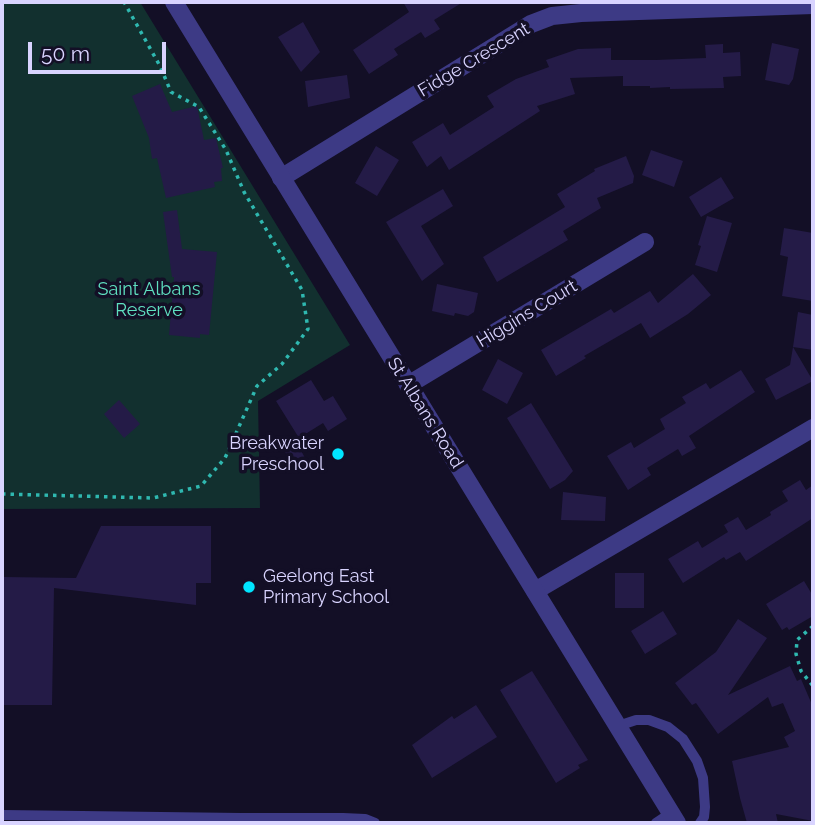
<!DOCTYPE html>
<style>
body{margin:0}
#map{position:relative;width:815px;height:825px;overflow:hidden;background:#130f26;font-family:Raleway,sans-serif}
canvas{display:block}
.frame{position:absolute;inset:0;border:4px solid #d9d4ff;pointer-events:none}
.scale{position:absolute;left:28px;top:42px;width:138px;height:32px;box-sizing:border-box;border:4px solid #d9d4ff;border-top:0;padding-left:9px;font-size:21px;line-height:24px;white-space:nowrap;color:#d9d4ff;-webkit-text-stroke:5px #130f26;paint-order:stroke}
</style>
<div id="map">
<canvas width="815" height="825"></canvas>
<div class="frame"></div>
<div class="scale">50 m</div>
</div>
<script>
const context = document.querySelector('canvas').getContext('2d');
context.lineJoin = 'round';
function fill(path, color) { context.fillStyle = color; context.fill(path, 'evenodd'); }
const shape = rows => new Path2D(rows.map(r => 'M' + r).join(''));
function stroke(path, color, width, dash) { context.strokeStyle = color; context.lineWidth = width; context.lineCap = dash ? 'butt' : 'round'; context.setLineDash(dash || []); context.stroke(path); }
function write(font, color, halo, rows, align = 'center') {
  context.font = font + ' Raleway,sans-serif'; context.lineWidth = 7; context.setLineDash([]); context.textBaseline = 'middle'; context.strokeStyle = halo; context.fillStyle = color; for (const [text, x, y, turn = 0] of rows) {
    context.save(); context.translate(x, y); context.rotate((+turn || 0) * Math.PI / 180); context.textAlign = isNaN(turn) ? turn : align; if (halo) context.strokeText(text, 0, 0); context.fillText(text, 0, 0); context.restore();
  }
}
const green = shape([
 [2,2,140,2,350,345,258,401,260,508,2,509]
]);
const building = shape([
 [403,2,463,2,434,20,440,29,425,38,421,32,394,49,398,55,369,74,353,50,409,12],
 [303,22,320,52,301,72,278,37],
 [772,43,799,49,793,79,789,85,765,80],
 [723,44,723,53,740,52,741,76,723,77,724,88,670,89,670,87,650,88,650,86,623,86,623,76,570,78,575,94,537,106,540,111,449,170,441,156,427,167,412,142,443,123,450,135,494,107,487,96,516,79,549,67,546,60,578,49,611,48,611,60,656,60,706,58,705,45],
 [347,75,350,98,308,107,305,81],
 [160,84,172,112,197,106,204,140,216,138,223,168,221,168,222,181,214,182,215,187,166,198,157,158,152,159,149,138,132,96],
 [376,146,399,160,377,196,355,183],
 [651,150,683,161,674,187,642,175],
 [626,156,634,176,633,183,597,198,601,208,563,231,568,240,497,282,483,257,565,207,557,194,595,171,594,169],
 [721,177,734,198,701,217,689,197],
 [443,189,453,206,421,226,444,264,422,281,386,222],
 [177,210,182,249,217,252,209,335,200,334,200,338,169,335,174,277,172,277,163,212],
 [707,216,732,223,717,272,695,265,701,246,698,245],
 [784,228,813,233,813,301,782,296,788,257,780,255],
 [693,274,711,295,688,314,650,338,641,323,584,356,586,358,556,376,541,350,611,309,614,313,650,291,658,303],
 [437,284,478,293,474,312,468,316,455,313,454,316,432,311],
 [798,312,813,315,813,350,793,347],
 [793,347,813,381,776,400,765,379,790,365],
 [498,359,523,373,507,404,482,390],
 [741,370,755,392,689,436,696,448,682,456,678,449,647,468,651,475,628,490,607,456,631,442,634,448,665,429,660,419,686,403,682,397,706,383,710,389],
 [311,380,324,401,333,396,347,419,328,431,323,423,299,438,276,401],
 [119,400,140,424,124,438,104,414],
 [531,403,573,471,565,480,550,489,507,418],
 [298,445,305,458,293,466,285,452],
 [800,480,806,490,813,485,813,518,746,561,740,552,726,560,724,557,683,583,668,559,698,541,702,548,728,532,724,525,738,517,746,530,771,515,770,512,788,501,782,491],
 [563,492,606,497,605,521,561,520],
 [101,526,211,526,211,583,196,583,196,605,54,588,52,705,3,705,4,577,76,578],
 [615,573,644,573,644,608,615,608],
 [804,581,813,596,813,616,789,630,787,627,782,630,766,604],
 [663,611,677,634,645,654,631,631],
 [738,619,767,638,728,695,790,666,797,681,801,679,813,707,813,821,776,814,778,823,747,823,740,798,732,761,789,747,784,737,795,731,783,703,772,707,768,697,718,734,696,703,692,705,675,683,716,652],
 [532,671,588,760,578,765,580,768,556,783,500,690],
 [476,705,497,737,432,778,412,745,452,716,454,719]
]);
const path = shape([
 [2,494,153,498,201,486,225,458,257,386,282,364,308,329,302,290,244,192,226,150,199,107,171,92,160,66,124,2],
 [813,626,797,640,796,654,801,671,813,686]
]);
const service = shape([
 [618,726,636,720,649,720,668,727,683,739,697,761,703,778,705,807,704,817,700,823],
 [2,815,241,818,241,823],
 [241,818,343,818,365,819,375,823],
 [656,823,671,813]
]);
const minor = shape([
 [281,178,531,24,552,16,581,13,813,5],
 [408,385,645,242],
 [535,591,813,428]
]);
const tertiary = shape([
 [174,2,677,823]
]);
const markers = [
 [338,454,7,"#00e5ff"],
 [249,587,7,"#00e5ff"]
];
const streetNames = [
 ["Fidge Crescent",474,60,-31],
 ["Higgins Court",527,314,-31],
 ["St Albans Road",425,413,58]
];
const parkNames = [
 ["Saint Albans",149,290],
 ["Reserve",149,311]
];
const poiNames = [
 ["Breakwater",324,444],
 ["Preschool",324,465],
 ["Geelong East",263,577,"left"],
 ["Primary School",263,598,"left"]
];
fill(green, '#12302f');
fill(building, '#241b47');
stroke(path, '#2fb8b0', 3.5, [3.5, 5]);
stroke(service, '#3d3a85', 10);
stroke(minor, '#3d3a85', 18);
stroke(tertiary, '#3d3a85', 18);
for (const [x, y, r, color] of markers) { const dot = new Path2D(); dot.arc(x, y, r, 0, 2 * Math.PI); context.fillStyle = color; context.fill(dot); stroke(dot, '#130f26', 2.5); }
write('18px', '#d9d4ff', '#130f26', streetNames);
write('18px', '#5fe0c0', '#130f26', parkNames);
write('18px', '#d9d4ff', '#130f26', poiNames, 'right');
</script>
